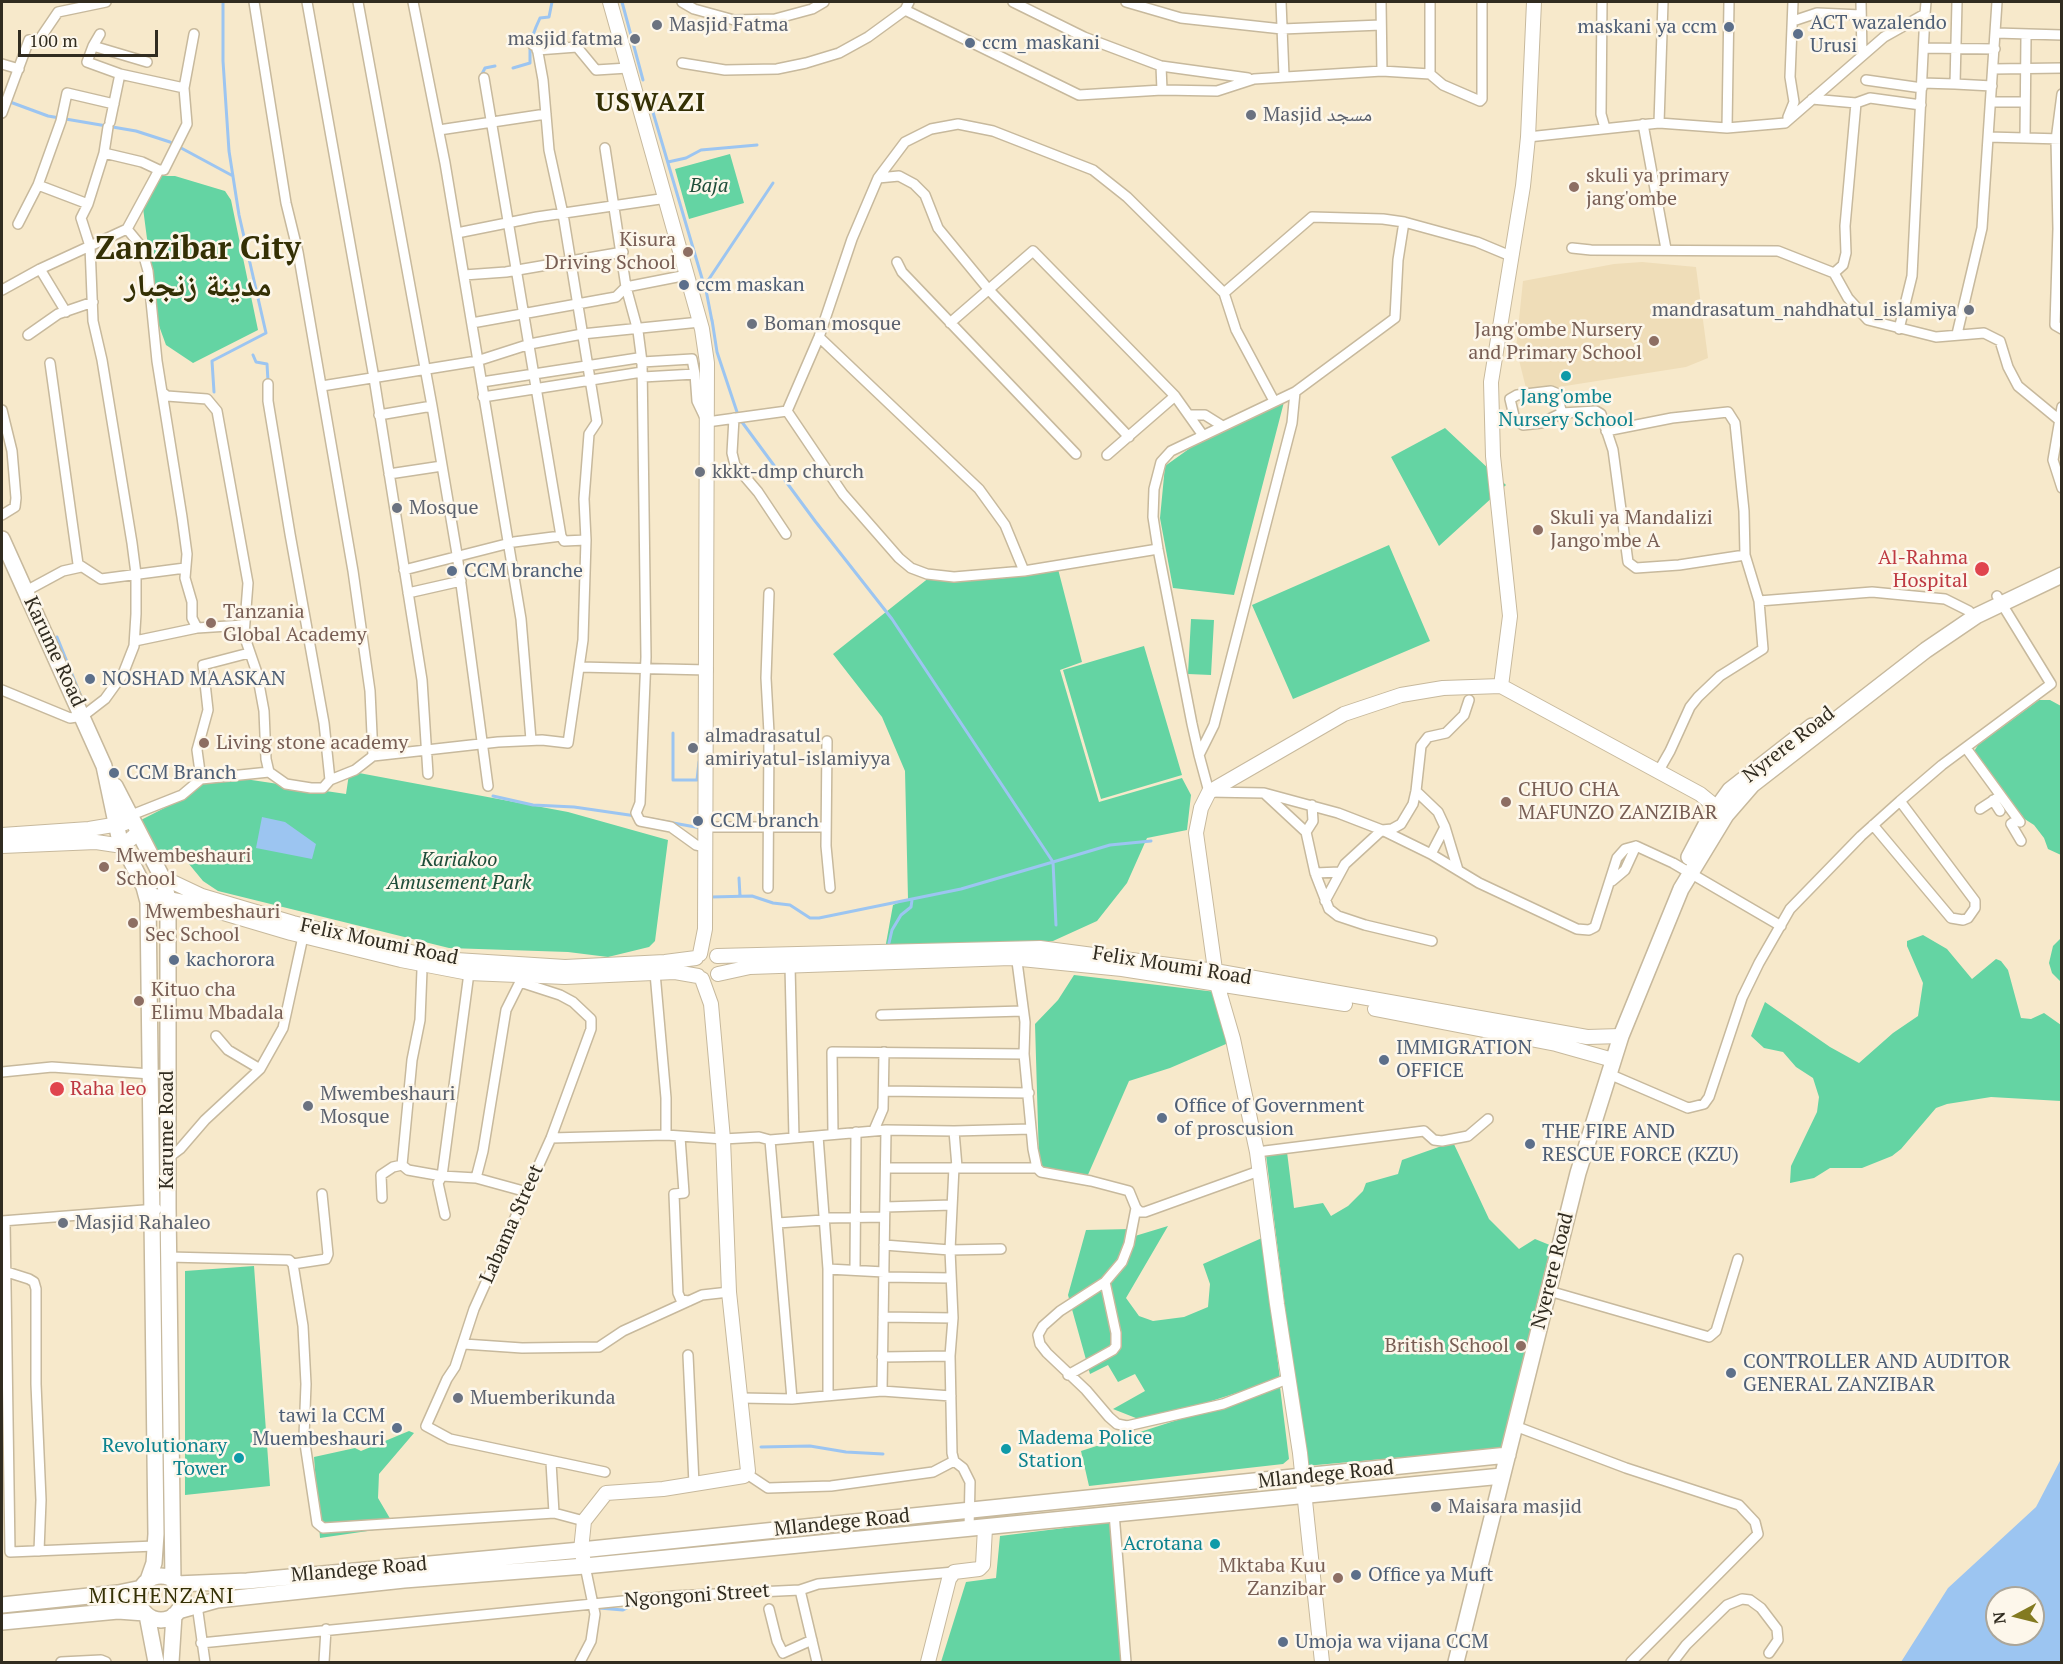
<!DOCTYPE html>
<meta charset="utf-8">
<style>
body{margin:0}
#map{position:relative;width:2063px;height:1664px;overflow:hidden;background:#f7e9cb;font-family:"PT Serif",serif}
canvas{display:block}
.frame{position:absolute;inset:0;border:3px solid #312c20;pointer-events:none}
.north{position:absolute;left:1985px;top:1586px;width:60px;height:60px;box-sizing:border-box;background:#fdf7eb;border:2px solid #aba69a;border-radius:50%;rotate:263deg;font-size:16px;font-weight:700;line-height:24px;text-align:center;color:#312c20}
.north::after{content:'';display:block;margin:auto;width:21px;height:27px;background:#837a20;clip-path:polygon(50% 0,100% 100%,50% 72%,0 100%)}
.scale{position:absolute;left:18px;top:30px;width:140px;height:27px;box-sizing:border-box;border:3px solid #312c20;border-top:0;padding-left:8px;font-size:18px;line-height:21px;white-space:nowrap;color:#312c20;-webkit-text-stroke:4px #fdf7eb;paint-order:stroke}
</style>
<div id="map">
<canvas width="2063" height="1664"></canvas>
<div class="frame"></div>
<div class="north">N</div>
<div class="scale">100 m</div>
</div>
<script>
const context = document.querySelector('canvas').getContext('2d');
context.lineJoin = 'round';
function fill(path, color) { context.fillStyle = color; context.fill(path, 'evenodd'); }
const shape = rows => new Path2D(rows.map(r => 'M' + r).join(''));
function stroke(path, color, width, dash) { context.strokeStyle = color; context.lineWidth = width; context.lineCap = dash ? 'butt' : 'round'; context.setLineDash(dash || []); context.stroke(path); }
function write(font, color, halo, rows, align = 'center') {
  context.font = font + ' "PT Serif","Noto Naskh Arabic",serif'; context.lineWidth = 5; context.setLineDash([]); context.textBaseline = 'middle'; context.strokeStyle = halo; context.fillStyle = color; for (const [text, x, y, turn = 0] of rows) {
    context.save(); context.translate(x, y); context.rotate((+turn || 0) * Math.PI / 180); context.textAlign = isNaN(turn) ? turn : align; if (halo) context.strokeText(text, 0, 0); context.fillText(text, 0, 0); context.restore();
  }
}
const built = shape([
 [1642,262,1696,267,1708,358,1686,367,1527,392,1516,348,1523,281,1614,264]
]);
const green = shape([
 [730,154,744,203,689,219,675,169],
 [161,176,175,176,225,191,231,200,258,330,193,363,166,345,158,323,143,208],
 [1284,402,1234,595,1173,588,1160,518,1165,466,1207,436],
 [1445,428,1506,485,1439,546,1391,457],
 [1389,545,1430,641,1293,699,1252,605],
 [1058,569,1082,662,1060,670,1099,802,1182,778,1191,795,1187,830,1147,838,1127,883,1097,921,1053,941,885,949,893,905,908,899,905,771,882,717,833,654,930,577,999,579],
 [1191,619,1214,620,1211,675,1188,674],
 [1144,646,1182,775,1101,799,1063,670],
 [2039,700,2050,700,2061,706,2061,855,2048,849,2044,838,2034,825,2020,816,1973,753,1978,745],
 [359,773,568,812,668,840,655,941,649,947,608,957,568,952,449,948,218,891,203,881,189,864,185,851,157,853,139,821,182,799,206,782,238,778,346,794,349,774],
 [1923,935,1947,949,1972,979,1996,959,2001,961,2008,970,2021,1018,2031,1019,2044,1013,2061,1025,2061,1101,1991,1097,1947,1104,1936,1108,1901,1149,1892,1156,1862,1168,1830,1168,1814,1178,1790,1183,1791,1166,1817,1112,1819,1097,1813,1078,1796,1067,1783,1052,1764,1048,1751,1036,1765,1002,1830,1047,1859,1063,1893,1033,1918,1016,1923,983,1907,946,1907,941],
 [2061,938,2061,982,2052,973,2049,963,2053,946],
 [1074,975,1216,992,1233,1041,1170,1068,1129,1081,1087,1177,1043,1170,1039,1160,1035,1024,1058,1000],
 [1453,1142,1489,1219,1519,1249,1535,1239,1557,1248,1507,1448,1305,1466,1266,1155,1287,1152,1294,1208,1323,1203,1331,1216,1348,1206,1363,1191,1366,1183,1398,1174,1402,1160],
 [1168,1226,1126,1298,1139,1316,1153,1321,1184,1317,1208,1307,1210,1284,1203,1264,1262,1238,1280,1379,1146,1422,1113,1409,1145,1391,1135,1374,1118,1382,1108,1365,1090,1374,1068,1295,1086,1230,1131,1229,1135,1236],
 [254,1266,270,1486,185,1495,185,1271],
 [1280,1387,1289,1459,1283,1464,1089,1486,1081,1451],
 [409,1431,414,1433,379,1474,378,1498,395,1527,320,1538,314,1457,355,1448,361,1451],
 [1113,1522,1123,1662,941,1662,966,1582,996,1578,1000,1536]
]);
const water = shape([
 [262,817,285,822,316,844,312,859,256,848],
 [2061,1459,2061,1662,1901,1662,1948,1588,2036,1507],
 [1997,1598,2033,1598,2033,1634,1997,1634]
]);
const stream = shape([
 [622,2,643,80],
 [513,68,530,63,530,43,536,27,540,18,549,17,552,2],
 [481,76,485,68,495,66],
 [2,99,48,116,136,131,170,142,233,176],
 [652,109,704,285],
 [668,162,686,158,701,150,757,145],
 [712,320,717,352,739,418,815,521,892,619,1053,862,1110,845,1151,841],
 [712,321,705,285,773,183],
 [253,355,256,362,267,364,268,381],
 [214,392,212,361,266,333,239,215,229,151,223,61,223,2],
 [57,637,82,699],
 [673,733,673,780,697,780,699,762],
 [493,796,533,805,574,807,636,816],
 [651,819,701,828],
 [739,878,740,896],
 [711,897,752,896,773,903,790,905,810,918,819,918,961,889,1053,862,1056,925],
 [889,943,892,930,901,915,911,907,912,900],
 [761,1447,810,1446,846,1452,883,1454],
 [599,1608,623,1610,635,1604]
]);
const street = shape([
 [254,2,286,203,298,252,353,571,370,691,373,756],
 [307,2,374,378,422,680,428,774],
 [358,2,432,406,457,554,488,786],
 [413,2,445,163,521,619,531,740],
 [682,2,694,9,734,20,775,19,812,9,824,2],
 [1013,2,1084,37,1161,66,1248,78],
 [1126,2,1181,18,1282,29,1381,25],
 [1281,2,1284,76],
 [1381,2,1382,71],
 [1602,2,1601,114,1605,128],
 [1861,2,1862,56],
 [1957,2,1955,84,1992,86],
 [905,10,1079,95,1162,90,1161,66],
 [1793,21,1817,13,1861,15],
 [1996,33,2062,35],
 [93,46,100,34],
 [1924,48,1995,49],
 [537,50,577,47,596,70,628,68],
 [682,63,725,70,777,69,806,63,839,53,868,37,905,10,909,2],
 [2,64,19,69],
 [1993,69,2062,68],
 [120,74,87,62,93,46,147,62],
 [1430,74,1430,2],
 [484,78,561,536,564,541,586,540,584,499,589,434,597,422,563,214,549,150,543,80,537,47,533,45],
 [1866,80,1922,88],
 [1922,83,1955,84],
 [1162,90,1217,91,1254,79,1382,71,1430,74,1443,85,1480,101,1482,99,1482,2],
 [2062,94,2056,140,2058,229,2055,325,2062,329],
 [1812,99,1856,103,1870,98,1921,105],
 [1991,102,2025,102],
 [2,113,29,40,39,40,58,12,106,2],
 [1788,117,1794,102,1790,77,1793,2],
 [110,122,120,74,184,88],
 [1659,123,1663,2],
 [1643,124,1666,249],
 [108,127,104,153,142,162,159,170],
 [1727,128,1729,2],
 [439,130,546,114],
 [1528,137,1659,123,1727,128,1785,123,1884,37,1925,14,1926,2],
 [1988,137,2062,139],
 [2025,138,2026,36],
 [605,148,626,287,638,331,642,362,646,657,640,803,636,813,640,821,671,827,696,845,706,847],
 [878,178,899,176,914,184,925,195,938,228,989,290,1129,437],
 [38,185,61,121,67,93,114,104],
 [88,204,104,153],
 [127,229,141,246,148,271,157,361,182,517,187,554,185,578,192,602,192,618,197,628,244,625],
 [457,233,537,217,667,198],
 [1572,248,1591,250,1778,251,1834,273,1848,298,1868,320,1936,337,1984,333,2000,341,2008,367,2018,386,2058,419],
 [897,262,902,272,1076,454],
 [40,269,66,312],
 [1834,273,1843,265,1846,253,1845,226,1856,103],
 [464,275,506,272,623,252],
 [2,290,40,269,127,229,159,170,164,170,187,124,184,88,194,34],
 [1224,293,1312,217,1383,219,1404,222,1477,242,1513,257],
 [472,323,616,297,626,287,687,275],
 [950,323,1033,251,1175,396,1107,455],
 [1899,329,1912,276,1925,14],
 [1957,334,1982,228,1997,2],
 [28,335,58,314,93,302],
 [819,337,979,489,1005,525,1024,571],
 [50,363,78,564,101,579,185,568],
 [643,377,695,374,697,401,707,422,787,411],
 [482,382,638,358,642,362,692,359,695,374],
 [268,384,268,401,290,534,324,723,330,780,323,788,311,788,286,784,269,772],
 [322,386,477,361,530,344,582,334,700,322],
 [1295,392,1395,318,1398,260,1404,222],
 [1175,396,1202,434],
 [483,397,642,372],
 [2062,407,2053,460,2062,488],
 [2,410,12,451,16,498,15,507,2,515],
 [787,411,819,337,852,239,878,178,905,142,931,129,958,124,993,131,1093,170,1127,197,1224,293,1236,330,1274,401],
 [787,411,843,494,899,558,911,568,927,574,954,577,1024,571,1158,549],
 [1562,413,1556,393,1551,391,1517,395,1510,399,1515,420,1523,425,1541,423,1562,413,1596,411,1601,414,1613,450,1628,562,1636,568,1679,565,1745,555],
 [379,415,432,406],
 [1189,415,1205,415,1221,425],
 [734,418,732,453,735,465,758,492,786,534],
 [1606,431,1672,418,1728,412,1735,423,1744,511,1745,555,1759,601,1763,649,1720,676,1698,697,1690,707,1670,751,1658,772],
 [389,474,442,466],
 [404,570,514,542,561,536],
 [26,591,63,571,81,567],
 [408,593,461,581],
 [1759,601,1872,592,1945,599,1969,611],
 [135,641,197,628],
 [579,667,708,670],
 [2,690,70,718,83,716,105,699,123,674,134,646,136,614,136,574,132,543,102,360,93,321,90,246,81,218,88,204,38,185,18,224],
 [827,741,826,846,830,888],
 [1966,748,2020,822],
 [1199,755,1214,725,1292,423,1295,392,1171,451,1161,462,1154,489,1153,517,1158,549,1192,724,1199,755,1209,792,1264,793,1338,813,1382,830,1431,854,1479,883,1577,929,1589,930,1595,927,1617,858,1625,849,1636,846,1673,863,1781,926],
 [201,779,197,750,208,710,203,665,249,653],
 [330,780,355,770,373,756,498,742,542,740,568,743,583,640,586,540],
 [1416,791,1438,812,1445,827,1458,870],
 [1264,793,1306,832,1315,873,1329,909,1338,916,1365,925,1432,941],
 [1993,800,2000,811],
 [1980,809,2000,796],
 [129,816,182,795,201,779,269,772,266,759,264,711,257,673,244,635,248,583,217,411,207,399,167,396,162,392],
 [2018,819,2011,824,2021,841],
 [1873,825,1951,918,1963,920,1968,918,1975,908,1975,901,1900,801],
 [706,827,826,827],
 [1306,832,1313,821,1312,805],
 [1431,854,1445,827],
 [1315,873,1340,872],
 [1612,881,1625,870,1636,846],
 [768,888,769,733,766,678,769,593],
 [1325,901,1345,864,1382,830,1392,829,1401,824,1413,804,1416,791,1421,746,1428,737,1446,733,1464,715,1469,700],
 [1016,954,1025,1022,1024,1054,1033,1149,1037,1168,1041,1172,1091,1181,1129,1191,1136,1208,1140,1212,1145,1212,1259,1171],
 [790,966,794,1138],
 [655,973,666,1098,666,1135],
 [520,982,560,995,573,1002,591,1019,591,1029,551,1138,474,1309,455,1367,447,1379,426,1426,450,1439,605,1472],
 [881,1015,1023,1011],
 [216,1036,228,1050,260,1069],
 [2,1072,52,1067,151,1074],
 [1609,1074,1688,1108,1704,1104,1709,1097,1742,998,1759,963,1790,909,1861,836,1900,801,1942,765,2051,684,1997,596],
 [885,1091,1029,1093],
 [874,1130,883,1109,884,1052],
 [886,1130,954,1131,957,1167],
 [954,1131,1031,1129],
 [833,1134,832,1052,1024,1054],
 [818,1136,828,1269,828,1395],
 [680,1137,684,1193,674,1194,678,1293,681,1300,689,1301],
 [551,1138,666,1135,723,1139,759,1137,770,1140,886,1130,882,1391],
 [770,1140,792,1399],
 [1257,1152,1424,1131,1434,1140,1442,1141,1468,1136,1488,1119],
 [168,1158,180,1149,205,1120,260,1069,283,1028,304,932],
 [402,1165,412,1060,420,1020,422,970,426,966],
 [886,1168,1037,1168],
 [476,1178,483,1151,506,1010,520,982,521,977],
 [382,1198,381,1175,393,1167,402,1165,408,1170,442,1176,476,1178,527,1192],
 [885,1207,952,1205],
 [1136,1208,1129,1244,1122,1262,1105,1282,1060,1311,1043,1326,1038,1335,1040,1344,1047,1353,1086,1390,1109,1417,1117,1424,1127,1426,1223,1404,1290,1378],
 [445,1215,438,1183,442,1176,469,973],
 [824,1218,884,1217],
 [2,1221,157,1209],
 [5,1221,10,1552,155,1546],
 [777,1223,824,1220],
 [884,1245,950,1250,954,1167],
 [169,1257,289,1260,293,1264,303,1326,306,1384,304,1437,317,1523,323,1528,554,1513],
 [293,1264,326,1259,328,1254,322,1194],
 [828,1269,884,1272],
 [855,1269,856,1132],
 [7,1272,29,1279,34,1282,36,1289,36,1384,41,1500,39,1551],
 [884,1277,951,1278],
 [1549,1291,1709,1337,1716,1331,1738,1259],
 [883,1317,953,1318],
 [464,1344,522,1348,599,1347,623,1331,702,1295,729,1292],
 [688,1355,694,1484],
 [882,1357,950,1356],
 [1068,1375,1113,1350,1116,1346,1116,1333,1105,1282],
 [742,1398,792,1399,882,1391,951,1396],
 [1515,1426,1626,1468,1739,1505,1755,1522,1758,1534,1631,1662],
 [551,1462,554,1513,584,1521],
 [747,1474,768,1488,831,1486,933,1472,954,1461],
 [1114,1513,1126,1662],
 [969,1530,970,1482,963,1468,954,1461,952,1453,950,1356,953,1318,950,1250,1001,1249],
 [800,1590,817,1662],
 [197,1605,205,1662],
 [769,1609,777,1641,783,1653,812,1640],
 [201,1643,673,1596,800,1590,818,1584,954,1572],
 [61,1662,101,1660,106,1662],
 [324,1662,326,1629],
 [580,1662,591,1641,595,1614,585,1566],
 [1673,1662,1686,1645,1727,1605,1742,1599,1750,1600,1761,1608,1777,1629,1778,1640,1769,1653]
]);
const secondary = shape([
 [610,2,702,329,707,363,705,929,700,954],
 [1534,2,1528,137,1523,186,1491,382,1493,456,1510,616,1501,686,1700,794,1726,815],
 [2,835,89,829,125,823],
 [2,846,96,842,116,845,127,842,138,833],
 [144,887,159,879,166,879,202,896,293,923,423,955,456,960,565,967,665,962,696,958],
 [146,894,193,904,291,933,401,960,469,973,565,977,675,972,698,976],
 [717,956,1040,948,1215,971,1587,1037,1621,1036],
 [718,974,750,967,1011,958,1122,969,1345,1004],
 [1375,1009,1556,1044,1613,1060],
 [585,1566,581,1550,584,1521,606,1493,663,1489,744,1476,748,1471,729,1292,723,1139,711,1004,702,979],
 [928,1662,949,1579,954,1572,979,1569,983,1565,985,1528],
 [1322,1662,1300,1453,1277,1304,1257,1152,1233,1039,1217,984,1196,833,1201,808,1209,792,1344,714,1401,695,1443,688,1501,686]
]);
const primary = shape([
 [2,539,104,766,119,837,144,887,148,902,156,1534,154,1563,148,1580],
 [115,786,164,881,168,900,168,1208,173,1581],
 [1689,857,1709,819,1730,790,1812,726],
 '139 1598a22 22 0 1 1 44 0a22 22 0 1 1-44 0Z',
 [176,1584,247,1581,581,1550,1508,1455],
 [2,1605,118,1593,142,1588],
 [178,1611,217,1600,404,1580,585,1566,1502,1476],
 [147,1615,156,1662],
 [2,1622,118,1611,145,1613],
 [171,1662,174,1615],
 [1456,1662,1578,1173,1621,1036,1681,889,1726,815,1752,785,1926,650,1976,616,2062,575]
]);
const markers = [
 [657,25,6,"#6b7280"],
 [1729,27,6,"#5c6f8a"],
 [1798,34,6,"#5c6f8a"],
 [635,39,6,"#6b7280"],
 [970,43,6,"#5c6f8a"],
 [1251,115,6,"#6b7280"],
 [1574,187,6,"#8d6e63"],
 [688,252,6,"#8d6e63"],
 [684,285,6,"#5c6f8a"],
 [1969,310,6,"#6b7280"],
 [752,324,6,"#6b7280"],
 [1654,341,6,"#8d6e63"],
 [1566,376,6,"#0f9aa8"],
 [700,472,6,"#6b7280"],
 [397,508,6,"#6b7280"],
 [1538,530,6,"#8d6e63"],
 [1982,569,8,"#e0444e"],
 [452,571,6,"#5c6f8a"],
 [211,623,6,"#8d6e63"],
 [90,679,6,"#5c6f8a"],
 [204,743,6,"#8d6e63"],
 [693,748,6,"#6b7280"],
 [114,773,6,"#5c6f8a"],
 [1506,802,6,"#8d6e63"],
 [698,821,6,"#5c6f8a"],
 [104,867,6,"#8d6e63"],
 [133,923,6,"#8d6e63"],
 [174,960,6,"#5c6f8a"],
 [139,1001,6,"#8d6e63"],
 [1384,1060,6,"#5c6f8a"],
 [57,1089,8,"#e0444e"],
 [308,1106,6,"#6b7280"],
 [1162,1118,6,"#5c6f8a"],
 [1530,1144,6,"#5c6f8a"],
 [63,1223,6,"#6b7280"],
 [1521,1346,6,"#8d6e63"],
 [1731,1373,6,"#5c6f8a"],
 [458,1398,6,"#6b7280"],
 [397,1428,6,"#5c6f8a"],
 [1006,1449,6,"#0f9aa8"],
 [239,1458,6,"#0f9aa8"],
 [1436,1507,6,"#6b7280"],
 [1215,1544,6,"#0f9aa8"],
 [1356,1575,6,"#5c6f8a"],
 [1338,1578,6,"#8d6e63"],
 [1283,1642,6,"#5c6f8a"]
];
const serviceNames = [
 ["ACT wazalendo",1810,23],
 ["Urusi",1810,46],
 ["maskani ya ccm",1717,27,"right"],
 ["ccm_maskani",982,43],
 ["ccm maskan",696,285],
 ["CCM branche",464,571],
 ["NOSHAD MAASKAN",102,679],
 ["CCM Branch",126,773],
 ["CCM branch",710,821],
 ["kachorora",186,960],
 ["IMMIGRATION",1396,1048],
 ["OFFICE",1396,1071],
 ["Office of Government",1174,1106],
 ["of proscusion",1174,1129],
 ["THE FIRE AND",1542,1132],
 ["RESCUE FORCE (KZU)",1542,1155],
 ["CONTROLLER AND AUDITOR",1743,1362],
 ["GENERAL ZANZIBAR",1743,1385],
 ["tawi la CCM",385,1416,"right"],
 ["Muembeshauri",385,1439,"right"],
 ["Office ya Muft",1368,1575],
 ["Umoja wa vijana CCM",1295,1642]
];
const worshipNames = [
 ["Masjid Fatma",669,25],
 ["masjid fatma",623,39,"right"],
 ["Masjid مسجد",1263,115],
 ["mandrasatum_nahdhatul_islamiya",1957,310,"right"],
 ["Boman mosque",764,324],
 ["kkkt-dmp church",712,472],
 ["Mosque",409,508],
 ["almadrasatul",705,736],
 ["amiriyatul-islamiyya",705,759],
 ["Mwembeshauri",320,1094],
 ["Mosque",320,1117],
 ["Masjid Rahaleo",75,1223],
 ["Muemberikunda",470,1398],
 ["Maisara masjid",1448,1507]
];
const educationNames = [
 ["skuli ya primary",1586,176],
 ["jang'ombe",1586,199],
 ["Kisura",676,240,"right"],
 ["Driving School",676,263,"right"],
 ["Jang'ombe Nursery",1642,330,"right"],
 ["and Primary School",1642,353,"right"],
 ["Skuli ya Mandalizi",1550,518],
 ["Jango'mbe A",1550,541],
 ["Tanzania",223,612],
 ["Global Academy",223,635],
 ["Living stone academy",216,743],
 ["CHUO CHA",1518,790],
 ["MAFUNZO ZANZIBAR",1518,813],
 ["Mwembeshauri",116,856],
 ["School",116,879],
 ["Mwembeshauri",145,912],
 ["Sec School",145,935],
 ["Kituo cha",151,990],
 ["Elimu Mbadala",151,1013],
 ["British School",1509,1346,"right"],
 ["Mktaba Kuu",1326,1566,"right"],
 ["Zanzibar",1326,1589,"right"]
];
const parkNames = [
 ["Baja",709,186],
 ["Kariakoo",459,860],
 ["Amusement Park",459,883]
];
const cultureNames = [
 ["Jang'ombe",1566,397,"center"],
 ["Nursery School",1566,420,"center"],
 ["Madema Police",1018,1438,"left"],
 ["Station",1018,1461,"left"],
 ["Revolutionary",227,1446],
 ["Tower",227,1469],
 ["Acrotana",1203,1544]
];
const healthNames = [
 ["Al-Rahma",1968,558],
 ["Hospital",1968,581],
 ["Raha leo",70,1089,"left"]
];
const streetNames = [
 ["Karume Road",54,652,65],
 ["Nyrere Road",1789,745,-38],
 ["Felix Moumi Road",379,942,12],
 ["Felix Moumi Road",1172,966,9],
 ["Karume Road",167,1130,-90],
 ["Labama Street",512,1224,-66],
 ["Nyerere Road",1553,1271,-76],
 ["Mlandege Road",1326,1475,-6],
 ["Mlandege Road",842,1523,-6],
 ["Mlandege Road",359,1570,-5],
 ["Ngongoni Street",697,1596,-4]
];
const neighbourhoodNames = [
 ["MICHENZANI",162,1597]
];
const districtNames = [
 ["USWAZI",651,104]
];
const townNames = [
 ["Zanzibar City",198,250],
 ["مدينة زنجبار",198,287]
];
fill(built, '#efddb8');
fill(green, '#64d4a3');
fill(water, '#9cc5f1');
stroke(stream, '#9cc5f1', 3);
stroke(street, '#c7b99d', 12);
stroke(secondary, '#c7b99d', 16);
stroke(primary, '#c7b99d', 18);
stroke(street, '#fff', 9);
stroke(secondary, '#fff', 14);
stroke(primary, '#fff', 15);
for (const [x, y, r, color] of markers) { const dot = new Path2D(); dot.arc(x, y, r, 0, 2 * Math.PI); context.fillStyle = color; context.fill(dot); stroke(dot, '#fdf7eb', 2); }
write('20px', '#4e5e75', '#fdf7eb', serviceNames, 'left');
write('20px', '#5b616d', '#fdf7eb', worshipNames, 'left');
write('20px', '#785e54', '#fdf7eb', educationNames, 'left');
write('italic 20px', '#1e4d39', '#fdf7eb', parkNames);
write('20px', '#0d838f', '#fdf7eb', cultureNames, 'right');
write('20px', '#be3a42', '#fdf7eb', healthNames, 'right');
write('20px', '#312c20', '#fdf7eb', streetNames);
context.letterSpacing = '1.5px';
write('21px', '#343005', '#fdf7eb', neighbourhoodNames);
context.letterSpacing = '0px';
context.letterSpacing = '1.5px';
write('bold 26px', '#343005', '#fdf7eb', districtNames);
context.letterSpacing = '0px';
write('bold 32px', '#343005', '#fdf7eb', townNames);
</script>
